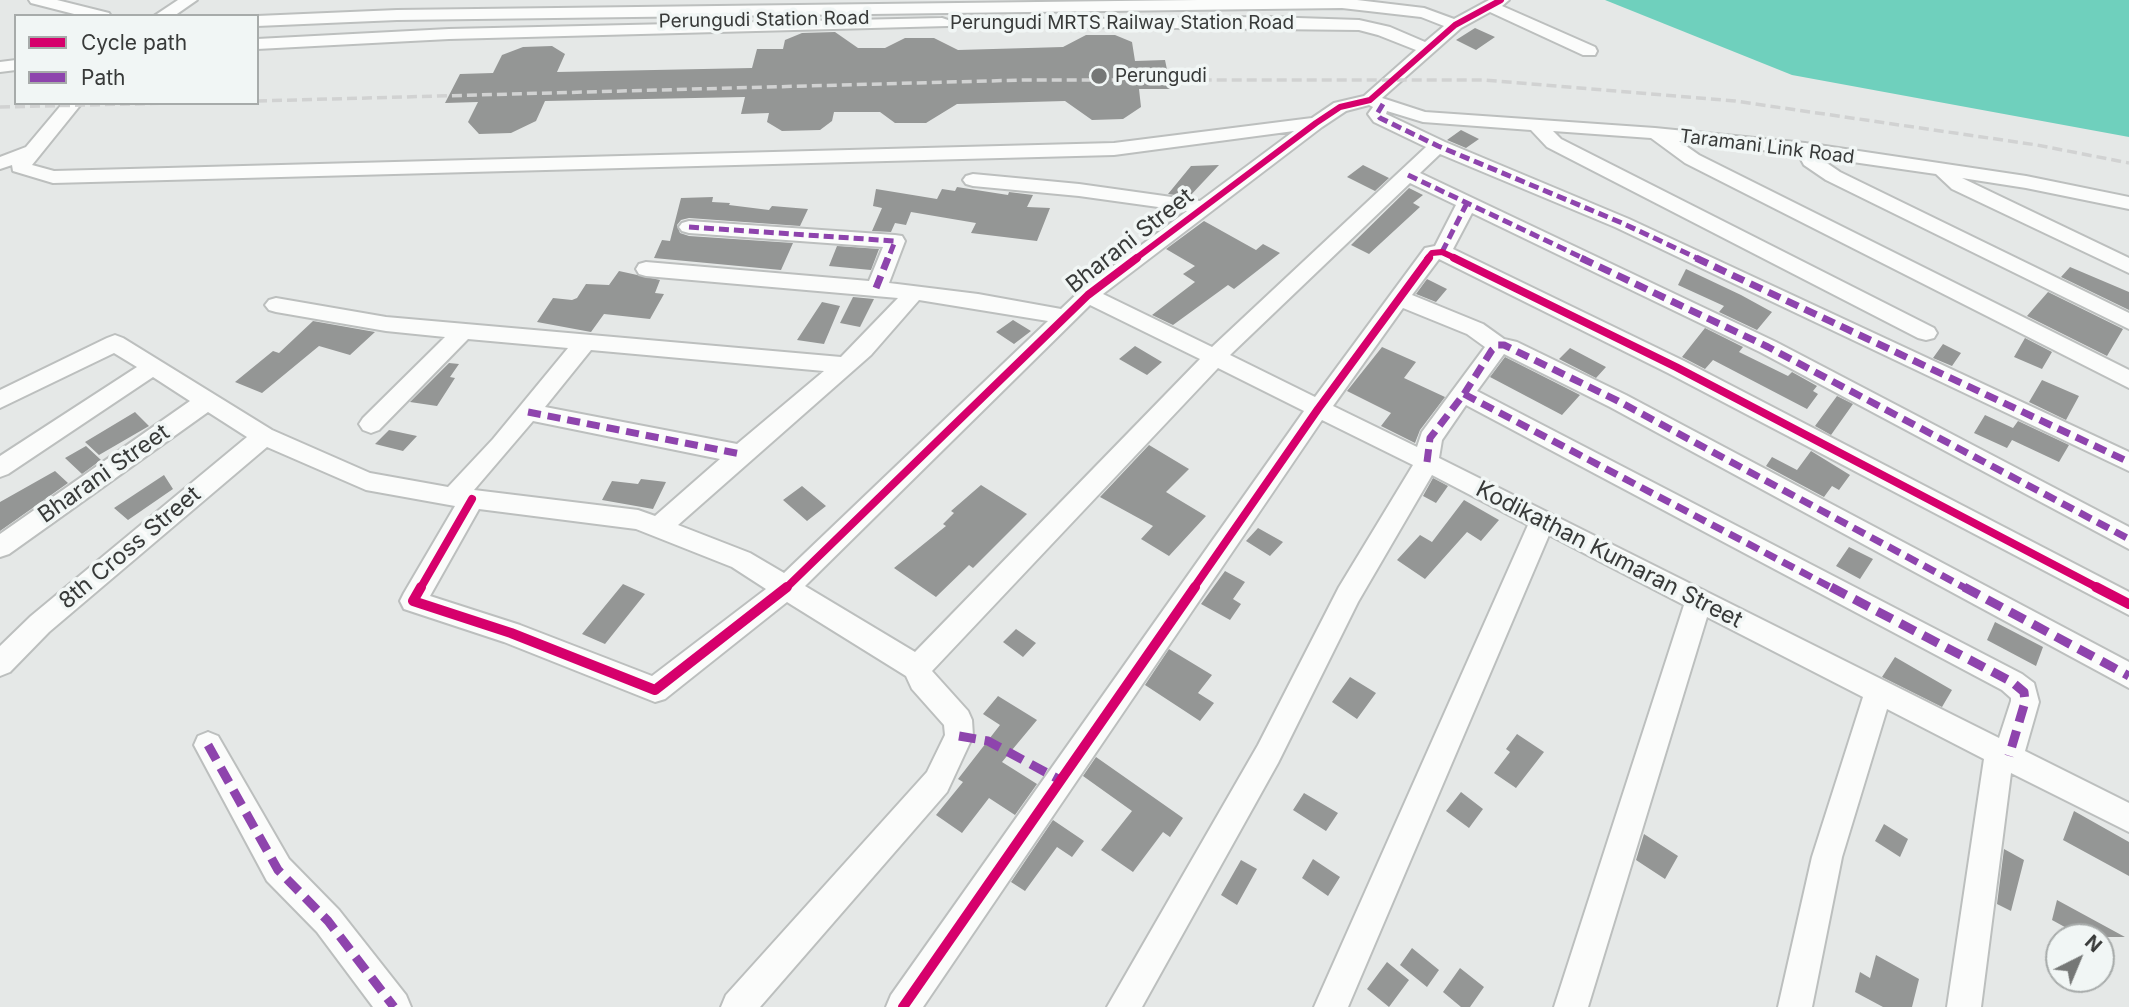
<!DOCTYPE html>
<style>
body{margin:0}
#map{position:relative;width:2129px;height:1007px;overflow:hidden;background:#e5e8e7;font-family:Inter,sans-serif}
canvas{display:block}
.legend{position:absolute;left:14px;top:14px;width:245px;height:91px;box-sizing:border-box;background:#f1f6f5;border:2px solid #a7abaa;margin:0;padding:9px 12px;list-style:none;font-size:21px;color:#383a39}
.legend li{display:flex;align-items:center;gap:14px;height:35px}
.legend b{width:35px;border:2px solid #a7abaa}
.north{position:absolute;left:2045px;top:923px;width:70px;height:70px;box-sizing:border-box;background:#f1f6f5;border:2px solid #a7abaa;border-radius:50%;rotate:43deg;font-size:19px;font-weight:700;line-height:28px;text-align:center;color:#383a39}
.north::after{content:'';display:block;margin:auto;width:24px;height:32px;background:#757776;clip-path:polygon(50% 0,100% 100%,50% 72%,0 100%)}
</style>
<div id="map">
<canvas width="2129" height="1007"></canvas>
<ul class="legend">
<li><b style="height:9px;background:#d6006c"></b>Cycle path</li>
<li><b style="height:9px;background:#8e44ad"></b>Path</li>
</ul>
<div class="north">N</div>
</div>
<script>
const context = document.querySelector('canvas').getContext('2d');
context.lineJoin = 'round';
function fill(path, color) { context.fillStyle = color; context.fill(path, 'evenodd'); }
const shape = rows => new Path2D(rows.map(r => 'M' + r).join(''));
function stroke(path, color, width, dash) { context.strokeStyle = color; context.lineWidth = width; context.lineCap = dash ? 'butt' : 'round'; context.setLineDash(dash || []); context.stroke(path); }
function write(font, color, halo, rows, align = 'center') {
  context.font = font + ' Inter,sans-serif'; context.lineWidth = 7; context.setLineDash([]); context.textBaseline = 'middle'; context.strokeStyle = halo; context.fillStyle = color; for (const [text, x, y, turn = 0] of rows) {
    context.save(); context.translate(x, y); context.rotate((+turn || 0) * Math.PI / 180); context.textAlign = isNaN(turn) ? turn : align; if (halo) context.strokeText(text, 0, 0); context.fillText(text, 0, 0); context.restore();
  }
}
const water = shape([
 [1605,0,2129,0,2129,137,1792,75]
]);
const building = shape([
 [1475,28,1495,37,1476,50,1456,40],
 [835,32,858,48,885,48,905,38,934,38,958,50,1063,47,1086,35,1115,35,1132,42,1135,61,1165,60,1171,89,1139,89,1141,107,1123,119,1092,120,1065,101,957,104,926,123,895,123,880,112,834,112,832,121,820,130,782,131,767,122,769,113,741,114,745,97,545,101,536,121,511,133,479,134,468,122,478,102,445,103,460,74,493,73,502,55,523,47,552,46,565,54,557,72,752,68,757,49,783,49,785,40,802,33],
 [1461,130,1479,139,1466,148,1447,140],
 [1219,165,1189,197,1168,194,1191,166],
 [1363,165,1389,178,1375,191,1347,177],
 [957,187,1008,195,1009,192,1033,195,1027,207,1050,208,1037,241,971,233,976,223,911,212,906,225,895,223,891,232,872,231,882,208,873,206,876,189,937,199,942,189,955,191],
 [1409,188,1423,195,1413,203,1420,207,1369,254,1351,245],
 [713,197,712,202,730,203,729,205,769,210,772,206,808,209,800,226,689,218,681,220,677,225,680,233,689,236,793,243,781,270,654,258,662,240,670,241,681,198],
 [1204,221,1256,250,1263,244,1280,253,1234,289,1228,285,1173,325,1152,315,1195,282,1183,274,1195,266,1166,249],
 [837,246,879,249,871,270,829,266],
 [2070,267,2129,292,2129,310,2061,277],
 [1686,269,1741,295,1772,312,1757,330,1719,312,1724,306,1678,285],
 [619,271,660,280,655,293,664,294,650,319,604,314,591,332,537,322,553,298,572,300,577,298,586,284,609,285],
 [1427,279,1447,289,1436,302,1416,294],
 [2048,292,2123,329,2107,356,2027,316],
 [853,297,874,299,860,327,840,323],
 [822,302,840,306,824,344,797,340],
 [1013,320,1031,331,1014,344,996,332],
 [313,321,375,332,350,355,319,346,262,393,235,382,273,351,279,353],
 [1705,328,1743,347,1739,352,1788,376,1792,372,1817,386,1813,391,1818,394,1807,409,1713,360,1705,369,1682,357],
 [2025,338,2052,352,2042,369,2014,357],
 [1943,344,1961,353,1952,366,1933,358],
 [1135,346,1162,362,1147,375,1119,359],
 [1382,347,1416,362,1404,378,1445,397,1420,430,1415,443,1381,426,1391,413,1347,391],
 [1570,348,1606,367,1596,378,1559,359],
 [1505,357,1580,395,1562,415,1490,377],
 [449,363,459,364,450,377,455,378,437,406,410,402],
 [2042,380,2079,396,2066,420,2029,402],
 [1837,396,1853,404,1831,435,1815,426],
 [135,412,149,426,99,455,85,442],
 [1985,415,2013,428,2018,421,2069,445,2059,462,2012,440,2007,448,1974,433],
 [389,430,417,436,403,451,375,444],
 [1149,445,1189,469,1166,492,1206,516,1169,556,1141,539,1153,526,1100,497],
 [86,446,101,460,82,474,65,458],
 [1811,451,1850,475,1839,490,1832,486,1824,497,1766,466,1772,457,1797,470],
 [55,471,68,483,0,531,0,502],
 [164,475,173,489,128,520,114,508],
 [1433,478,1448,486,1436,503,1423,496],
 [641,479,666,482,653,509,602,500,612,481,638,484],
 [981,485,1027,514,973,568,969,565,936,597,894,568,946,526,943,524,954,513,951,511],
 [802,486,826,506,807,521,783,500],
 [1464,500,1499,520,1481,541,1467,532,1425,579,1397,560,1420,535,1432,542],
 [1258,528,1283,542,1270,556,1246,541],
 [1849,547,1873,559,1860,579,1836,566],
 [1225,571,1245,582,1233,599,1241,604,1230,620,1201,604],
 [623,584,645,594,605,644,582,634],
 [1995,622,2043,647,2036,666,1987,640],
 [1016,629,1036,643,1023,657,1003,642],
 [1169,649,1212,675,1198,693,1214,703,1200,721,1145,685],
 [1895,657,1952,690,1942,707,1882,677],
 [1350,677,1376,693,1357,719,1332,702],
 [998,696,1037,720,1002,762,1037,784,1015,815,989,798,962,833,936,815,963,782,958,779,1000,725,983,714],
 [1517,734,1544,752,1516,788,1494,773,1510,752,1506,749],
 [1096,757,1183,818,1170,837,1163,832,1133,872,1101,850,1132,811,1083,776],
 [1461,792,1483,809,1469,828,1446,811],
 [1304,793,1338,813,1326,831,1293,810],
 [2074,811,2129,842,2129,876,2063,840],
 [1053,820,1084,841,1072,857,1057,847,1025,891,1011,882],
 [1884,824,1908,839,1900,857,1875,841],
 [1644,834,1678,856,1665,879,1636,860],
 [2004,849,2024,860,2011,911,1997,904],
 [1313,859,1340,877,1328,896,1302,878],
 [1241,860,1257,869,1237,905,1221,895],
 [2057,900,2125,937,2083,937,2052,920],
 [1412,948,1439,970,1427,987,1400,965],
 [1876,955,1919,979,1912,1007,1883,1007,1855,992,1860,972,1870,978],
 [1387,962,1409,980,1389,1007,1367,989],
 [1460,968,1484,987,1470,1007,1461,1007,1443,992]
]);
const minor = shape([
 [29,0,57,0,109,13,111,16,82,16,31,3,29,0],
 [178,0,197,0,174,16,154,16,178,0],
 [1198,0,1357,0,1424,8,1454,19,1489,0,1509,0,1502,6,1595,47,1597,51,1595,55,1583,55,1490,12,1461,28,1382,98,1425,112,1655,128,1805,143,2026,176,2129,197,2129,209,2026,188,1962,178,2129,258,2129,273,1952,189,1936,174,1818,157,1840,172,2129,313,2129,329,1826,180,1804,165,1798,154,1679,141,1699,155,2129,370,2129,388,1685,163,1651,138,1553,131,1561,139,1934,328,1937,333,1934,338,1926,340,1918,338,1547,147,1531,130,1423,122,1387,111,1386,114,1445,142,1629,219,2129,452,2129,471,1615,227,1440,154,1420,173,1776,342,2129,527,2129,549,1760,352,1472,213,1453,249,1684,361,2129,592,2129,615,1668,373,1439,259,1412,295,1483,324,1504,339,1517,342,1626,395,2129,662,2129,688,1610,407,1504,354,1477,391,2022,674,2034,683,2039,702,2025,751,2129,803,2129,832,2011,773,1981,1007,1947,1007,1984,759,1887,709,1842,857,1812,1007,1778,1007,1812,857,1863,697,1707,617,1588,1007,1554,1007,1684,605,1549,535,1348,1007,1314,1007,1528,525,1432,475,1358,602,1278,763,1142,1007,1107,1007,1258,745,1339,587,1413,465,1322,420,923,1007,886,1007,891,995,1304,411,1218,368,932,671,968,711,972,720,973,736,947,792,760,1007,721,1007,726,995,927,772,945,735,944,725,912,689,906,676,787,602,665,699,655,702,504,642,404,609,400,601,404,593,455,506,366,490,267,447,49,632,10,672,0,676,0,646,31,616,247,437,208,412,9,554,0,557,0,534,190,401,153,377,8,474,0,477,0,456,137,367,114,353,0,408,0,390,107,338,115,335,123,338,272,430,370,473,448,487,493,439,568,348,468,339,379,430,371,433,363,430,359,424,363,418,445,337,386,331,276,312,269,310,265,305,269,300,276,298,386,317,841,357,898,298,646,276,639,274,636,269,639,264,646,262,869,281,883,247,689,233,682,231,679,227,682,223,689,221,895,235,902,236,905,241,889,283,978,294,1061,309,1081,290,1187,211,1079,196,973,186,966,184,963,180,966,176,973,174,1079,184,1200,201,1294,131,1114,155,53,183,13,171,12,165,0,169,0,157,26,147,63,103,82,103,32,165,54,171,1114,143,1312,118,1334,103,1364,96,1416,50,1378,35,1359,30,1084,27,1078,25,1076,22,1078,19,1267,17,1359,20,1390,27,1425,42,1444,26,1421,17,1342,8,397,20,257,26,257,16,397,10,1198,0],
 [1369,105,1373,107,1368,114,1374,122,1426,147,1212,347,1103,294,1322,127,1346,111,1369,105],
 [1410,183,1456,205,1435,246,1425,248,1315,397,1230,355,1410,183],
 [919,300,1048,321,784,573,750,553,678,525,871,355,919,300],
 [1090,305,1200,359,915,652,805,586,1090,305],
 [1403,308,1467,334,1485,347,1422,432,1417,447,1333,406,1403,308],
 [591,350,824,371,737,444,545,407,591,350],
 [1466,405,2002,690,2011,698,2011,701,1999,738,1439,458,1442,440,1466,405],
 [533,421,720,459,655,516,638,510,474,490,533,421],
 [479,509,636,529,732,567,766,589,652,676,520,625,430,596,479,509],
 [942,18,948,20,950,23,948,26,449,39,257,49,257,39,449,29,942,18],
 [16,60,16,70,0,72,0,62,16,60],
 [208,732,218,736,289,859,339,910,406,995,411,1007,373,1007,317,932,267,881,194,745,198,736,208,732]
]);
const rail = shape([
 [257,101,1024,80,1485,80,1735,101,2037,145,2129,163],
 [0,107,174,103]
]);
const quietFar2 = shape([
 [1383,104,1377,114,1380,118,1438,146,1622,223,1699,259],
 [1408,175,1585,259],
 [689,227,895,241,888,259],
 [1442,252,1467,203]
]);
const quietFar1 = shape([
 [1581,258,1768,347,2129,539],
 [1696,258,2129,462],
 [876,288,888,258],
 [1464,394,1834,589],
 [528,412,741,454],
 [1427,462,1430,438,1464,394,1492,350,1498,345,1504,345,1618,401,1967,589]
]);
const quiet = shape([
 [1831,587,2012,682,2024,692,2025,702,2009,756],
 [1964,587,2129,676],
 [959,736,988,741,1060,780],
 [208,745,278,870,328,921,394,1007]
]);
const cyclewayFar2 = shape([
 [1135,259,1316,123,1340,107,1370,100,1455,25,1501,0],
 [1427,259,1432,253,1442,252,1457,259]
]);
const cyclewayFar1 = shape([
 [1454,258,1676,367,2100,589],
 [420,589,472,499],
 [785,589,1088,295,1137,258],
 [1193,589,1318,409,1429,258]
]);
const cycleway = shape([
 [421,587,413,601,511,633,655,690,787,587],
 [2096,587,2129,604],
 [903,1007,1195,587]
]);
const markers = [
 [1099,76,9,"#757776"]
];
const farStreetnames = [
 ["Perungudi Station Road",764,20,-1],
 ["Perungudi MRTS Railway Station Road",1122,23],
 ["Taramani Link Road",1767,147,7]
];
const farPoinames = [
 ["Perungudi",1115,76]
];
const streetNames = [
 ["Bharani Street",1130,241,-38],
 ["Bharani Street",104,474,-35],
 ["8th Cross Street",130,548,-40],
 ["Kodikathan Kumaran Street",1609,555,27]
];
fill(water, '#6fd0bd');
fill(building, '#949695');
stroke(minor, '#bcbfbe', 4);
fill(minor, '#fbfcfb');
stroke(rail, '#d1d2d2', 3.5, [10, 5]);
stroke(quietFar2, '#8e44ad', 5, [10, 5]);
stroke(quietFar1, '#8e44ad', 7, [13, 7]);
stroke(quiet, '#8e44ad', 9, [17, 9]);
stroke(cyclewayFar2, '#d6006c', 6);
stroke(cyclewayFar1, '#d6006c', 8);
stroke(cycleway, '#d6006c', 10);
for (const [x, y, r, color] of markers) { const dot = new Path2D(); dot.arc(x, y, r, 0, 2 * Math.PI); context.fillStyle = color; context.fill(dot); stroke(dot, '#f1f6f5', 2.5); }
write('19px', '#383a39', '#f1f6f5', farStreetnames);
write('19px', '#383a39', '#f1f6f5', farPoinames, 'left');
write('23px', '#383a39', '#f1f6f5', streetNames);
</script>
